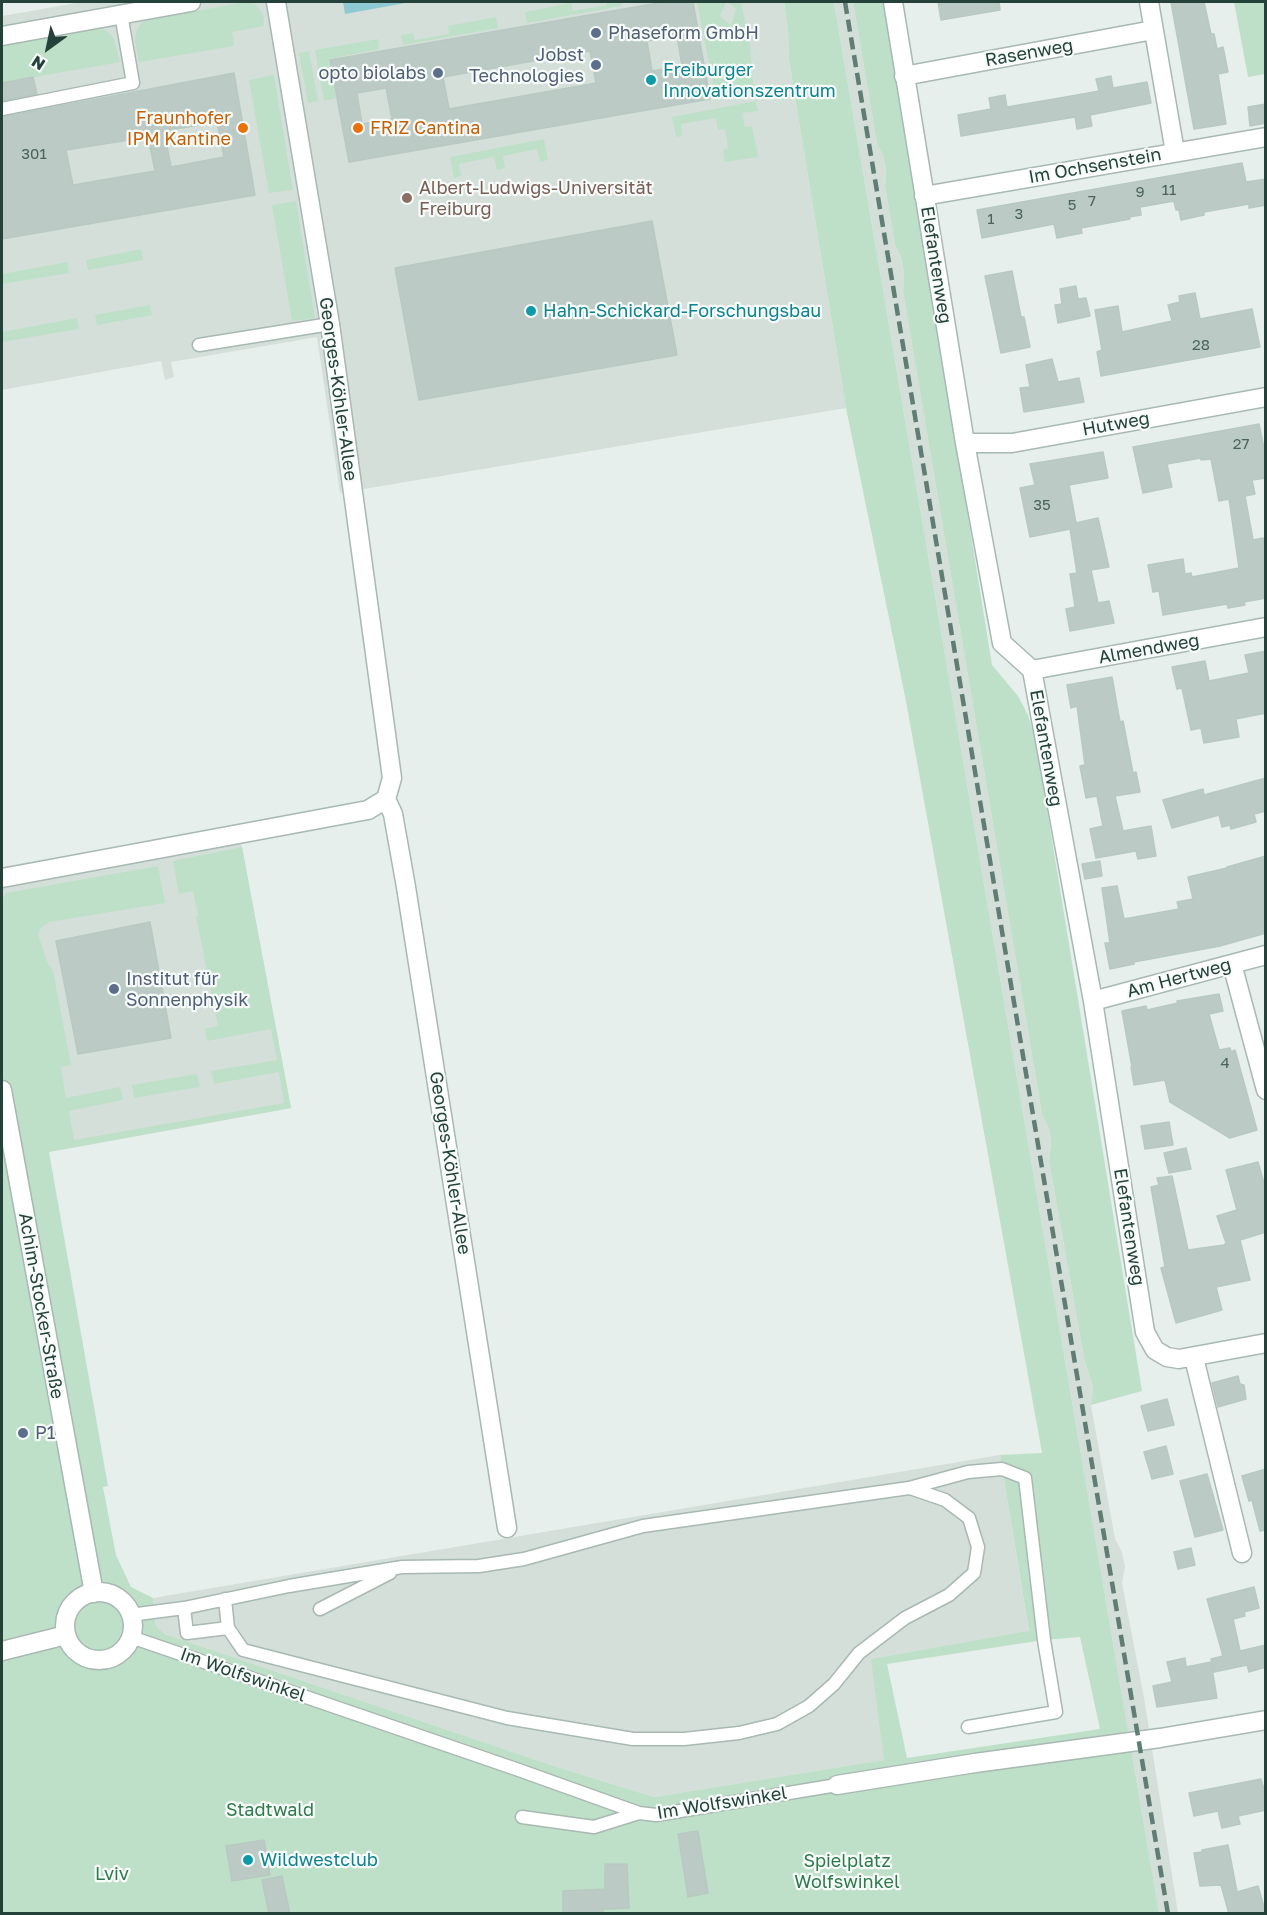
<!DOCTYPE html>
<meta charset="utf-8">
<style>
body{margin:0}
#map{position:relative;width:1267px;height:1915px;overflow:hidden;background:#e6efeb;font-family:"Golos Text",sans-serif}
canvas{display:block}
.frame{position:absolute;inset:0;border:3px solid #24423a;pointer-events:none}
.north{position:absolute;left:18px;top:18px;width:60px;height:60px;-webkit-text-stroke:4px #f7fbf9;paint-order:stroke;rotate:213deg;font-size:16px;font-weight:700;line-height:24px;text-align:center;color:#24423a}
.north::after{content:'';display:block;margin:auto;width:21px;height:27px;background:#24423a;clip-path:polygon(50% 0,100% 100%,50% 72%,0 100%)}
</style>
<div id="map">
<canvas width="1267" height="1915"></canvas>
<div class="frame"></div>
<div class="north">N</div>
</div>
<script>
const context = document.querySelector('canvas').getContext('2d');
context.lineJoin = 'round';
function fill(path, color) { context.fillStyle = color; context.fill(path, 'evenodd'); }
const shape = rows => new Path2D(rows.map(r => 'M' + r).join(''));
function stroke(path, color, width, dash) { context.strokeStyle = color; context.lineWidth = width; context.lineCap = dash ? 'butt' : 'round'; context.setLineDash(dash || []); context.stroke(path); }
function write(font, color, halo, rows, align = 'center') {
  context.font = font + ' "Golos Text",sans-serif'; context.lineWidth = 4.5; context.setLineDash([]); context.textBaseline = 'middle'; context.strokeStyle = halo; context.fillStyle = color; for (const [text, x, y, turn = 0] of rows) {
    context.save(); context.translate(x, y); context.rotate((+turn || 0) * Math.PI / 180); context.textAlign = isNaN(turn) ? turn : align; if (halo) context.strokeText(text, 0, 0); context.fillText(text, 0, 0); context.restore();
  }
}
const built = shape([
 [82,2,784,2,788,31,789,60,846,408,340,493,317,337,171,362,174,377,165,380,161,361,2,390,2,16],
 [834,2,853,2,877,144,883,155,886,169,885,187,895,245,901,259,904,273,903,291,1042,1114,1049,1129,1051,1143,1049,1161,1084,1358,1093,1387,1091,1405,1115,1539,1122,1552,1125,1567,1122,1583,1144,1698,1178,1913,1159,1913],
 [238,826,291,1108,49,1152,2,901,2,867],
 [1000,1455,1029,1632,872,1659,885,1760,654,1797,551,1765,165,1634,156,1626,153,1598]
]);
const green = shape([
 [246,2,256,5,263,14,264,26,232,32,234,46,139,62,135,40,136,32,140,24,146,20],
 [607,2,621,2,622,6,527,23,525,12,571,3,573,11,607,5],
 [697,2,726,2,720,16,731,26,736,9,729,2,741,2,750,45,754,93,716,99],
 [784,2,834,2,1159,1913,2,1913,2,900,6,893,158,866,165,903,49,922,40,929,38,934,47,962,53,971,71,1065,61,1067,66,1098,120,1087,123,1100,69,1111,74,1140,284,1103,279,1072,214,1084,211,1071,277,1060,271,1029,207,1041,205,1029,218,1026,196,916,198,916,193,891,179,894,173,861,242,847,291,1108,49,1152,108,1486,103,1487,116,1555,131,1587,153,1598,156,1626,165,1634,551,1765,654,1797,884,1760,871,1659,1029,1631,1000,1455,1042,1453,906,701,846,408,789,60,788,31],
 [1080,1637,1100,1729,907,1758,887,1664,1044,1640],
 [853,2,885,2,992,665,1018,696,1028,715,1036,742,1142,1391,1091,1405,1093,1387,1084,1358,1049,1161,1051,1143,1049,1129,1042,1114,903,291,904,273,901,258,895,245,885,187,886,169,883,155,877,144],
 [1234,2,1265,2,1265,74,1248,77],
 [496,17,498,28,403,45,401,35,413,33,415,40,449,34,448,26],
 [96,29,106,30,114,39,120,62,2,83,2,46],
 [378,39,379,49,329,59,336,98,324,101,315,50],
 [309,51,318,101,308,103,299,53],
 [274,75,293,190,269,193,249,80],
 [756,101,758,111,742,113,745,127,752,126,758,157,725,162,723,150,728,148,725,129,718,130,716,118,681,124,682,136,676,137,672,117],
 [544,139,548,160,540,162,537,149,503,156,505,168,497,170,494,157,459,164,461,176,454,178,450,157],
 [296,201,315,318,292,321,272,205],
 [141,249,143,260,88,270,86,260],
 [67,262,69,273,2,284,2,274],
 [150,305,152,315,97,325,95,315],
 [77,318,79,329,2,342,2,332],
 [197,1074,200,1087,134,1098,132,1085]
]);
const water = shape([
 [343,2,411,2,345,14]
]);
const building = shape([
 [664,2,693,2,710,99,349,162,330,60,664,2],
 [677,36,682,66,652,71,647,41,677,36],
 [590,51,596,83,449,109,443,77,590,51],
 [386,88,392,119,362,124,357,93,386,88],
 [938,2,999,2,1000,10,941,20,938,2],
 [1171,2,1204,2,1211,34,1214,34,1217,49,1223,47,1228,72,1218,74,1226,124,1194,129,1171,2],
 [234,73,255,195,2,239,2,117,234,73],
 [217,122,224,157,171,167,164,131,217,122],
 [148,137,155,171,73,185,66,150,148,137],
 [1111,76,1113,88,1147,82,1151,103,1090,115,1092,126,1077,129,1075,117,961,136,958,115,991,109,989,98,1005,95,1007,107,1060,98,1099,91,1096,79,1111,76],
 [33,77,37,94,2,101,2,83,33,77],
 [1266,104,1266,123,1250,126,1248,107,1266,104],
 [1242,163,1246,182,1266,179,1266,205,1249,208,1249,204,1204,212,1204,215,1181,220,1179,210,1176,210,1174,201,1140,207,1141,215,1129,217,1130,219,1081,228,1082,233,1057,238,1054,224,982,238,977,210,1242,163],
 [652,221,677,355,419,400,395,268,652,221],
 [1012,271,1021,317,1024,317,1030,347,1001,353,985,276,1012,271],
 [1076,286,1078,299,1086,298,1090,316,1058,323,1055,305,1062,304,1060,289,1076,286],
 [1195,293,1200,319,1252,309,1260,347,1101,376,1097,352,1102,350,1095,310,1118,306,1122,332,1172,321,1168,305,1180,302,1179,296,1195,293],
 [1052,359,1058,382,1079,378,1084,402,1024,412,1020,388,1030,387,1026,365,1052,359],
 [1259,424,1266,458,1266,478,1252,480,1255,494,1245,496,1253,540,1263,538,1266,552,1266,598,1244,602,1245,605,1228,608,1227,604,1163,615,1159,591,1153,592,1148,565,1183,559,1185,574,1191,573,1192,577,1239,568,1229,499,1219,501,1211,459,1201,460,1201,458,1167,464,1172,487,1143,493,1133,447,1259,424],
 [1103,452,1108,478,1069,485,1076,523,1098,518,1109,567,1091,570,1098,603,1109,601,1114,623,1070,631,1066,609,1075,607,1070,574,1077,573,1070,529,1030,537,1020,488,1035,485,1030,464,1103,452],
 [1266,651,1266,713,1236,719,1239,737,1204,743,1201,728,1191,730,1182,688,1177,689,1172,667,1205,661,1209,681,1249,673,1245,655,1266,651],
 [1112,677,1120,722,1123,721,1133,773,1136,772,1140,792,1115,796,1123,831,1151,826,1156,856,1138,859,1136,851,1096,858,1090,829,1103,826,1097,796,1086,798,1080,766,1085,765,1077,706,1071,708,1067,685,1112,677],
 [1266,778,1266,811,1254,814,1256,822,1231,829,1230,825,1222,827,1219,815,1172,828,1163,800,1203,789,1204,795,1266,778],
 [1266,856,1266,933,1220,946,1134,962,1134,964,1110,969,1105,943,1110,943,1102,888,1117,886,1124,919,1179,909,1177,902,1193,899,1188,877,1227,868,1227,867,1266,856],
 [1100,861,1102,876,1085,879,1082,864,1100,861],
 [150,922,171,1038,78,1054,56,941,150,922],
 [1219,994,1223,1011,1209,1014,1219,1050,1230,1048,1231,1052,1235,1050,1257,1130,1230,1138,1170,1102,1165,1080,1134,1085,1131,1067,1132,1067,1122,1011,1146,1006,1147,1010,1178,1003,1177,1001,1219,994],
 [1169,1122,1173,1145,1145,1149,1141,1126,1169,1122],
 [1186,1148,1191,1169,1169,1173,1164,1153,1186,1148],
 [1258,1162,1266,1190,1266,1232,1240,1240,1250,1280,1216,1287,1222,1310,1176,1323,1161,1268,1165,1267,1151,1187,1159,1185,1157,1178,1172,1176,1188,1250,1224,1245,1226,1243,1217,1216,1237,1210,1226,1170,1258,1162],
 [1238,1376,1240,1384,1244,1385,1246,1399,1218,1407,1212,1383,1238,1376],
 [1167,1399,1174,1425,1148,1431,1141,1406,1167,1399],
 [1166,1446,1173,1474,1152,1479,1144,1452,1166,1446],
 [1266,1469,1266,1530,1260,1531,1252,1500,1249,1501,1242,1476,1266,1469],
 [1207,1474,1223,1530,1195,1537,1180,1481,1207,1474],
 [1191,1548,1195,1565,1178,1569,1174,1552,1191,1548],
 [1254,1587,1259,1608,1244,1612,1245,1616,1233,1619,1240,1651,1266,1645,1266,1667,1249,1672,1247,1665,1214,1672,1211,1659,1223,1656,1207,1599,1254,1587],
 [1185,1658,1186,1667,1211,1662,1217,1698,1157,1707,1153,1686,1172,1682,1167,1662,1185,1658],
 [1261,1779,1266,1797,1266,1810,1238,1816,1240,1824,1222,1828,1218,1811,1194,1816,1189,1793,1261,1779],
 [698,1831,708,1893,688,1897,678,1834,698,1831],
 [264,1840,270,1875,232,1881,226,1846,264,1840],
 [1228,1845,1237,1892,1258,1886,1266,1914,1229,1914,1221,1885,1200,1886,1194,1853,1202,1852,1202,1850,1228,1845],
 [605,1864,627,1864,629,1908,603,1909,603,1914,563,1914,563,1891,605,1889,605,1864],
 [282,1876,290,1914,269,1914,262,1880,282,1876]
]);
const lane = shape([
 [2,109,133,83,121,14],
 [199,345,330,324],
 [184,1608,187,1633,228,1628,225,1599],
 [320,1609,390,1573],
 [130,1615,184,1608,289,1586,402,1567,479,1566,524,1559,643,1526,909,1488,968,1472,1002,1469,1025,1478,1044,1640,1056,1712,968,1727],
 [228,1628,243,1650,507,1718,633,1739,684,1739,739,1733,777,1724,809,1706,834,1684,859,1653,905,1618,949,1595,974,1573,978,1547,969,1518,945,1500,910,1488],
 [131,1637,516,1769,639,1813,656,1815,837,1785],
 [522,1817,594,1827,639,1813]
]);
const street = shape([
 [893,2,965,443,1002,643,1032,670,1093,1001,1145,1332,1155,1350,1167,1357,1179,1359,1266,1343],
 [1149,2,1175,152],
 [2,36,191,2],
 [904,76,1153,30],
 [924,196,1266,137],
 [965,443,1012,443,1266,397],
 [1032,670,1266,627],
 [386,799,393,814,406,887,507,1528],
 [2,878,368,810,386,799,392,778,330,324,276,2],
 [1232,964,1266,1090],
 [1093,1001,1266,955],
 [2,1090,94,1593],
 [1194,1358,1242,1553],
 '65 1626a34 34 0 1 1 68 0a34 34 0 1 1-68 0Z',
 [2,1651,66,1635],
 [837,1785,975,1763,1160,1738,1266,1720]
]);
const rail = shape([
 [845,2,1168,1914]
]);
const markers = [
 [596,33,6,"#5c6f8a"],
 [596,65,6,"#5c6f8a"],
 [438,73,6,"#5c6f8a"],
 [651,80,6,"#0f9aa8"],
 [243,128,6,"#e8710a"],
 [358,128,6,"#e8710a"],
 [407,198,6,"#8d6e63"],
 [531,311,6,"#0f9aa8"],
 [114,989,6,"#5c6f8a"],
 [23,1433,6,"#5c6f8a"],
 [248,1860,6,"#0f9aa8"]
];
const numberNames = [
 ["301",34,154],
 ["11",1169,190],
 ["9",1140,192],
 ["7",1092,201],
 ["5",1072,205],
 ["3",1019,214],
 ["1",991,219],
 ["28",1201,345],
 ["27",1241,444],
 ["35",1042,505],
 ["4",1225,1063]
];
const serviceNames = [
 ["Phaseform GmbH",608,33],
 ["Jobst",584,55,"right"],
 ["Technologies",584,76,"right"],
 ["opto biolabs",426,73,"right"],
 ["Institut für",126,979],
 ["Sonnenphysik",126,1000],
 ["P1",35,1433]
];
const streetNames = [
 ["Rasenweg",1029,53,-10],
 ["Im Ochsenstein",1095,166,-10],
 ["Elefantenweg",936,265,81],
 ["Georges-Köhler-Allee",338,389,82],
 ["Hutweg",1116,424,-10],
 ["Almendweg",1149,649,-10],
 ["Elefantenweg",1046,748,80],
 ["Am Hertweg",1179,978,-15],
 ["Georges-Köhler-Allee",450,1163,81],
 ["Elefantenweg",1129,1227,81],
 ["Achim-Stocker-Straße",41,1306,80],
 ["Im Wolfswinkel",243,1675,19],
 ["Im Wolfswinkel",722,1803,-9]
];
const cultureNames = [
 ["Freiburger",663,70],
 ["Innovationszentrum",663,91],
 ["Hahn-Schickard-Forschungsbau",543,311],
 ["Wildwestclub",260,1860]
];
const foodNames = [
 ["Fraunhofer",231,118],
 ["IPM Kantine",231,139],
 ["FRIZ Cantina",370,128,"left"]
];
const educationNames = [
 ["Albert-Ludwigs-Universität",419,188],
 ["Freiburg",419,209]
];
const parkNames = [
 ["Stadtwald",270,1810],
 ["Spielplatz",847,1861],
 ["Wolfswinkel",847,1882],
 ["Lviv",112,1874]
];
fill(built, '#d4dfda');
fill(green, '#bfe0c8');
fill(water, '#8ec9d4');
fill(building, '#bbcac4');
stroke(building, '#b8c9c2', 1.5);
stroke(lane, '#a8b8b2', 15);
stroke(street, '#a8b8b2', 21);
stroke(lane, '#fff', 12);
stroke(street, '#fff', 18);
stroke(rail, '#5f7d75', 4.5, [12, 6]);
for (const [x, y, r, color] of markers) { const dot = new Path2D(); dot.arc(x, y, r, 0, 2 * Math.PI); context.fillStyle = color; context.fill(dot); stroke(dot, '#f7fbf9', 2); }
write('15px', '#4a645c', null, numberNames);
write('18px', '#4e5e75', '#f7fbf9', serviceNames, 'left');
write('18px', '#24423a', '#f7fbf9', streetNames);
write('18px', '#0d838f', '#f7fbf9', cultureNames, 'left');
write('18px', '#c56008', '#f7fbf9', foodNames, 'right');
write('18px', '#785e54', '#f7fbf9', educationNames, 'left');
write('18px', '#2d7a4b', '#f7fbf9', parkNames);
</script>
